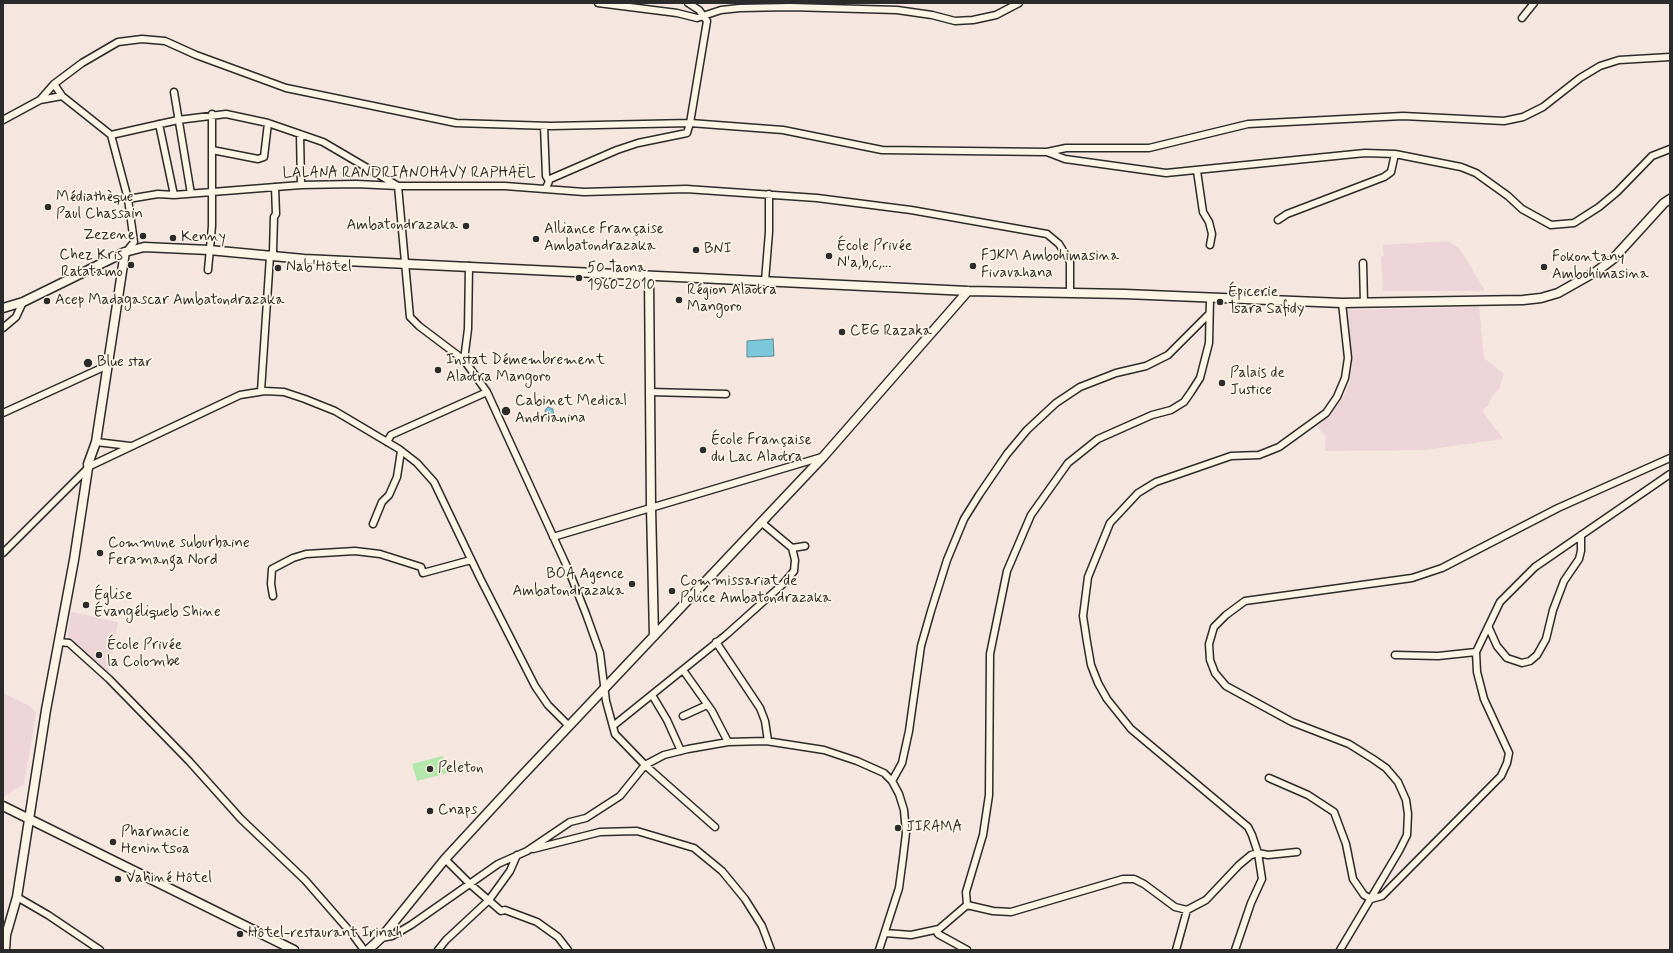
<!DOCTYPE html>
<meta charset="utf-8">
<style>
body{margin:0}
#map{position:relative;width:1673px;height:953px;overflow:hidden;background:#f5e6df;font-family:Mynerve,sans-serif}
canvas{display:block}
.frame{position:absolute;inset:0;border:4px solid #2b2b2b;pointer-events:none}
</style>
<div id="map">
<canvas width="1673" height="953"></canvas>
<div class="frame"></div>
</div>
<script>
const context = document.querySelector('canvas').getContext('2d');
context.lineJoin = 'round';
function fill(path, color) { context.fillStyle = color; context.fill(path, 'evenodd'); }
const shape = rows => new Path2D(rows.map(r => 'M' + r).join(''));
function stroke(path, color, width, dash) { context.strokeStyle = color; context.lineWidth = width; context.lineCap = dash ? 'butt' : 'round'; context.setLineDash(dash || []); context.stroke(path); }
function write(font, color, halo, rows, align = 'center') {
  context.font = font + ' Mynerve,sans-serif'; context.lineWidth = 3.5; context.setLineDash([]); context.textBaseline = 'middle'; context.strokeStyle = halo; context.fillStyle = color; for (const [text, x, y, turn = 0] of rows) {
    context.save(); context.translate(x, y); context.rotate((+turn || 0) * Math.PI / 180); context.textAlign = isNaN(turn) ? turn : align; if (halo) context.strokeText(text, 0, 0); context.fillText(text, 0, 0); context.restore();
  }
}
const built = shape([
 [1448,241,1460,249,1485,291,1383,291,1381,257,1384,256,1383,245],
 [1479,307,1484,358,1504,374,1499,389,1491,398,1488,406,1482,411,1503,439,1424,450,1325,451,1326,436,1317,427,1341,401,1350,382,1352,364,1347,310],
 [71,612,118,622,108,672,67,639],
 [3,693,30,706,36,713,24,784,3,797]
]);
const green = shape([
 [443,756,447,773,417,781,412,764]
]);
const water = shape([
 [773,339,774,356,747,357,747,341,773,339],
 [548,407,553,409,554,421,547,422,545,410,548,407]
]);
const street = shape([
 [598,3,677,13,697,18,721,10,740,8,790,7,897,10,932,15,955,21,973,20,996,15,1019,3],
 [1522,18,1534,3],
 [54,84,62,96,111,135,128,199,134,242,126,252],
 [174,92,191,194],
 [40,100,62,96],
 [3,120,40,100,54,84,82,63,118,42,142,39,165,41,196,55,286,88,456,123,551,126,690,123,783,130,882,150,1047,152,1065,159,1166,173,1365,153,1395,154,1461,167,1476,173,1508,196,1522,209,1551,225,1574,223,1599,207,1617,192,1652,156,1670,149],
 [159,124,174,195],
 [544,126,546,176,549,181],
 [300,134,301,185],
 [111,135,178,120,226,114,268,123,323,142,398,186,410,317,419,326,464,360],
 [212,150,258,159,264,157,268,123],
 [1047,152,1066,148,1149,148,1248,124,1403,116,1504,121,1523,117,1543,107,1580,78,1600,66,1619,60,1670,57],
 [1197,171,1203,212,1209,222,1212,234,1210,245],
 [546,188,550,179,617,150,638,143,687,133,690,123,707,21,699,10,688,3],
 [128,199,158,194,174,195,301,185,356,184,398,186,505,186,584,192,686,189,817,198,911,210,1047,234,1059,244,1070,262,1070,293],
 [1278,220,1287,214,1384,177,1391,172,1395,154],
 [1363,263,1364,303],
 [469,266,468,329,464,360,487,392,569,571,586,614,600,653,606,701,615,734,645,765,715,827],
 [208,270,212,226,212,114],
 [765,281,769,232,769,194],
 [3,328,16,317,23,302],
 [261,391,270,256,273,252,274,217,276,214,275,187],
 [650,392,726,394],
 [3,413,106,366],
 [96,442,130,446],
 [387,442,391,435,487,392],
 [90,466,240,395,265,391,284,392,305,399,335,411,399,449,417,463,434,482,480,578,535,686,548,705,569,726],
 [761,522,792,548,805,546],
 [373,524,382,502,389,495,397,477,401,451],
 [553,537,822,457],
 [3,553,88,468],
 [273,596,271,584,272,569,293,558,306,554,355,551,380,554,421,567,423,573,471,560],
 [1489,628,1497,646,1507,658,1522,663,1530,661,1537,655,1546,639,1553,610,1564,581,1579,559,1581,551,1581,535],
 [59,642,69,643,109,679,189,761,241,819,305,880,353,935,364,950],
 [716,642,760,708,765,721,768,741],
 [1395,655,1438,656,1476,652],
 [683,670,712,711,728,742],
 [652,695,667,720,681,751],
 [683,716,707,705],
 [613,726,726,635,783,584,794,571,795,560,792,548],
 [1269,778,1308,795,1334,812,1346,844,1353,879,1364,895,1371,899,1382,896,1501,776,1507,763,1509,753,1484,699,1477,672,1476,652,1500,602,1535,567,1670,474],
 [892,781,902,763,909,731,921,646,931,611,947,560,964,519,979,495,1007,454,1027,430,1056,403,1080,387,1116,373,1146,366,1168,355,1209,314],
 [533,849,600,832,637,831,694,848,722,871,745,899,762,926,771,950],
 [445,859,470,884,501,911,505,910,537,922,558,937,568,950],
 [17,897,48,915,100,950],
 [967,905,966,892,983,835,989,795,990,654,1007,571,1031,515,1068,463,1098,439,1152,415,1171,410,1184,402,1191,392,1200,378,1209,343,1210,299],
 [967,905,993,911,1011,912,1123,879,1134,879,1144,884,1175,907,1187,910,1206,900,1239,865,1251,855,1258,853,1268,855,1297,852],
 [936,930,938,934,967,950],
 [885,933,911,935,939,929,967,905],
 [381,938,392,936,411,925,498,864,527,851,570,822,586,818,620,796,645,765,664,755,688,749,728,742,766,741,824,750,857,761,884,773,892,781,899,794,904,810,906,833,903,858,899,888,879,950],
 [438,950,446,940,489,900,510,871,517,855],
 [1176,950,1187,910],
 [1235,950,1251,903,1262,879,1258,853,1252,835,1248,827,1131,729,1107,699,1098,683,1091,665,1087,642,1083,616,1088,577,1110,523,1138,493,1156,482,1231,456,1259,455,1279,447,1326,413,1337,397,1345,378,1348,358,1342,303],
 [1340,950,1399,851,1407,835,1408,814,1406,800,1398,782,1386,768,1373,759,1349,744,1292,722,1226,686,1215,673,1210,660,1209,644,1214,627,1226,615,1245,601,1412,578,1442,568,1558,508,1670,458]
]);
const secondary = shape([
 [649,276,651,507,654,636],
 [3,308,23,302,125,252,144,247,209,250,304,259,968,291,1125,294,1342,303,1523,300,1541,298,1558,293,1597,271,1613,259,1664,203,1670,199],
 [88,464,96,442,125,252],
 [3,806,294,950],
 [5,950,6,935,17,897,46,710,74,560,88,468],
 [368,950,381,938,445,859,517,781,823,457,968,291]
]);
const markers = [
 [48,207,4,"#2b2b2b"],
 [466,226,4,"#2b2b2b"],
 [143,236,4,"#2b2b2b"],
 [173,238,4,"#2b2b2b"],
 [536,239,4,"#2b2b2b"],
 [696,250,4,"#2b2b2b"],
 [829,256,4,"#2b2b2b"],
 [131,265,4,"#2b2b2b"],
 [973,266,4,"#2b2b2b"],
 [1544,267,4,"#2b2b2b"],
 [278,268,4,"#2b2b2b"],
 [579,278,4,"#2b2b2b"],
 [679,300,4,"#2b2b2b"],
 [47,301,4,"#2b2b2b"],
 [1220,302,4,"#2b2b2b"],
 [842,332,4,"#2b2b2b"],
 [88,363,5,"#2b2b2b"],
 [438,370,4,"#2b2b2b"],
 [1222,383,4,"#2b2b2b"],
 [506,411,5,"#2b2b2b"],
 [703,450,4,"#2b2b2b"],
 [100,553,4,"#2b2b2b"],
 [632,584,4,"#2b2b2b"],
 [672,591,4,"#2b2b2b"],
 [86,605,4,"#2b2b2b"],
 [99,655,4,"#2b2b2b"],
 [430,769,4,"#2b2b2b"],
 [430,811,4,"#2b2b2b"],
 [898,828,4,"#2b2b2b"],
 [113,842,4,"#2b2b2b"],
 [118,879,4,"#2b2b2b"],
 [240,934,4,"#2b2b2b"]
];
const streetNames = [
 ["LALANA RANDRIANOHAVY RAPHAËL",409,174]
];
const poiNames = [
 ["Médiathèque",56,198],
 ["Paul Chassain",56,215],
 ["Ambatondrazaka",458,226,"right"],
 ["Alliance Française",544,230],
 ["Ambatondrazaka",544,247],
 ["Zezene",135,236,"right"],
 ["Kenny",181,238],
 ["École Privée",837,247],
 ["N'a,b,c,...",837,264],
 ["BNI",704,250],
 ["Chez Kris",123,256,"right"],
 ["Ratatamo",123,273,"right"],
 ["FJKM Ambohimasina",981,257],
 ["Fivavahana",981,274],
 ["Fokontany",1552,258],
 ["Ambohimasina",1552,275],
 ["Nab'Hôtel",286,268],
 ["50 Taona",587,269],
 ["1960-2010",587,286],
 ["Région Alaotra",687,291],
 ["Mangoro",687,308],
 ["Épicerie",1228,293],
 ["Tsara Safidy",1228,310],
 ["Acep Madagascar Ambatondrazaka",55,301],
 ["CEG Razaka",850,332],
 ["Instat Démembrement",446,361],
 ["Alaotra Mangoro",446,378],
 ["Blue star",97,363],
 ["Palais de",1230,374],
 ["Justice",1230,391],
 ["Cabinet Medical",515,402],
 ["Andrianina",515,419],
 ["École Française",711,441],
 ["du Lac Alaotra",711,458],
 ["Commune suburbaine",108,544],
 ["Feramanga Nord",108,561],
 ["BOA Agence",624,575,"right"],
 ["Ambatondrazaka",624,592,"right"],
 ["Commissariat de",680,582],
 ["Police Ambatondrazaka",680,599],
 ["Église",94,596],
 ["Évangéliqueb Shine",94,613],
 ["École Privée",107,646],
 ["la Colombe",107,663],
 ["Peleton",438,769],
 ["Cnaps",438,811],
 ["JIRAMA",906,828],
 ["Pharmacie",121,833],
 ["Henintsoa",121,850],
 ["Vahiné Hôtel",126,879],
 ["Hôtel-restaurant Irinah",248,934]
];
fill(built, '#edd4d8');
fill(green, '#b2e7a9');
fill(water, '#7cc8db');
stroke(water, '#5c8995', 1);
stroke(street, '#2b2b2b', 9);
stroke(secondary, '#2b2b2b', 11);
stroke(street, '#fcf5e5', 6);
stroke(secondary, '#fcf5e5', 8);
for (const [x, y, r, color] of markers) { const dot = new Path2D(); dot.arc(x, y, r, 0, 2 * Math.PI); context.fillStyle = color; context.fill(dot); stroke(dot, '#fcf5e5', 1.5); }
write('15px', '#2b2b2b', '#fcf5e5', streetNames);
write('15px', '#2b2b2b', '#fcf5e5', poiNames, 'left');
</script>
